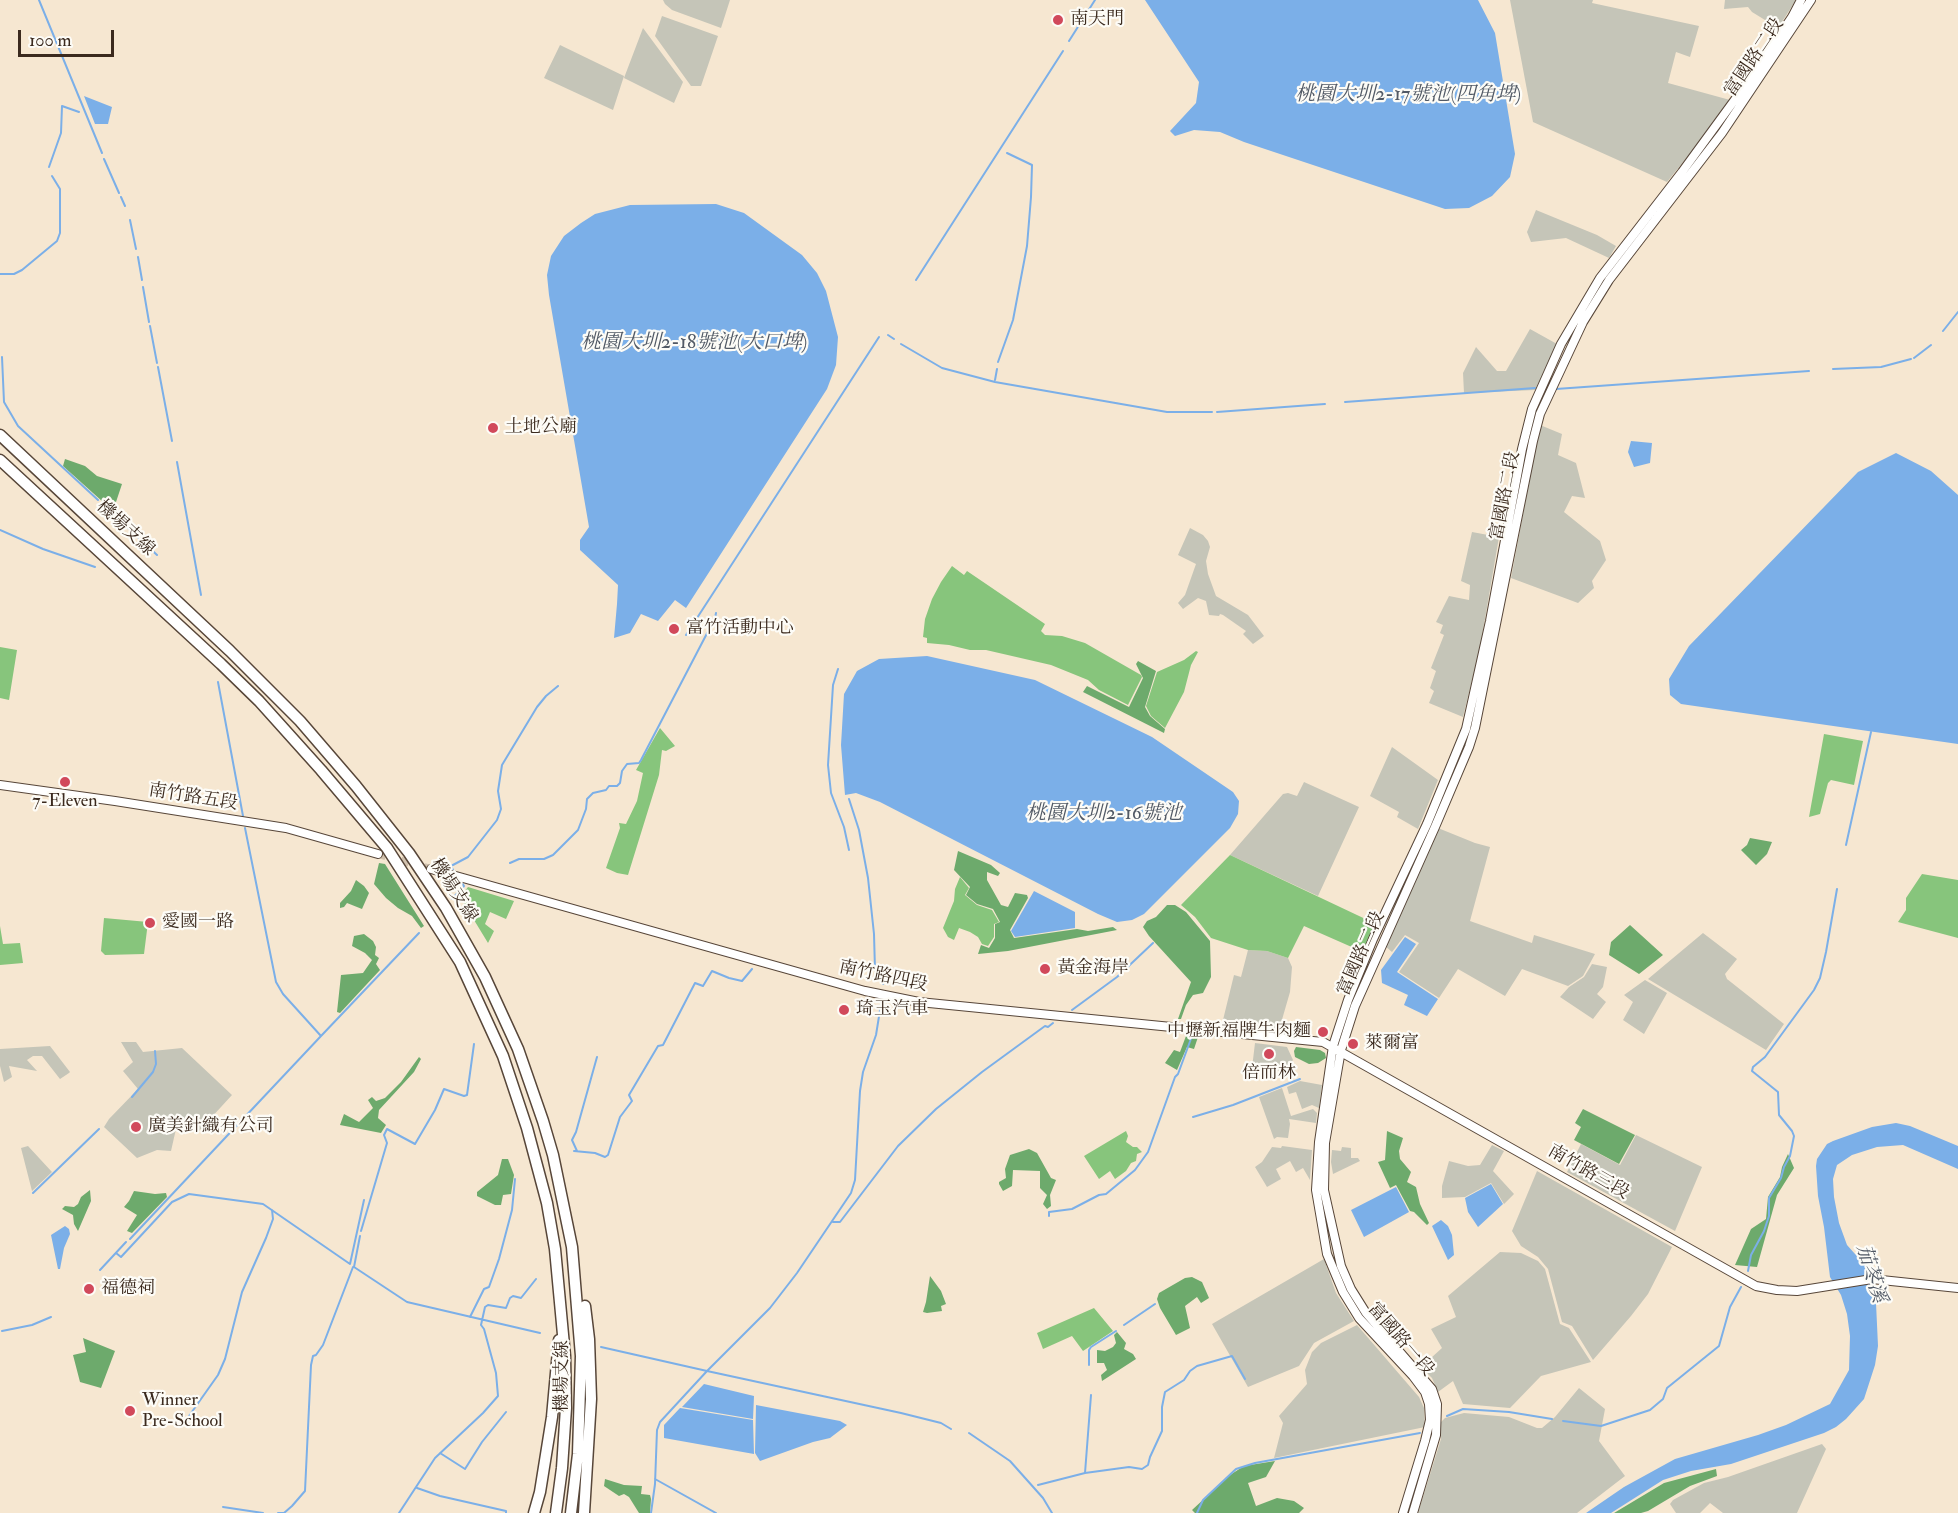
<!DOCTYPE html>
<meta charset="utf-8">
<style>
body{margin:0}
#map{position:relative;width:1958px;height:1513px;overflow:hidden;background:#f6e7d1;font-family:"IM FELL Double Pica",serif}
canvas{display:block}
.scale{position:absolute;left:18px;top:30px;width:96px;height:27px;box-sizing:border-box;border:3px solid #3b2a1e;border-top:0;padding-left:8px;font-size:18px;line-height:21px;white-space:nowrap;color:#3b2a1e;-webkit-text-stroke:4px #fdfcf7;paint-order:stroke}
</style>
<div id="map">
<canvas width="1958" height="1513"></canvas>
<div class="scale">100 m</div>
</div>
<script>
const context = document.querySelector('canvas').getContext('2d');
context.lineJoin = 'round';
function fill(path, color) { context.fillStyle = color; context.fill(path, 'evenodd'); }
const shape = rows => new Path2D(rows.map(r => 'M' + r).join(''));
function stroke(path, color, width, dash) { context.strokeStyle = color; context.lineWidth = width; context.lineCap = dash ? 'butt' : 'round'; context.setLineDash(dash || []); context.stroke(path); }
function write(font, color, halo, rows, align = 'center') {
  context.font = font + ' "IM FELL Double Pica","Noto Serif TC",serif'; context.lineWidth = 4.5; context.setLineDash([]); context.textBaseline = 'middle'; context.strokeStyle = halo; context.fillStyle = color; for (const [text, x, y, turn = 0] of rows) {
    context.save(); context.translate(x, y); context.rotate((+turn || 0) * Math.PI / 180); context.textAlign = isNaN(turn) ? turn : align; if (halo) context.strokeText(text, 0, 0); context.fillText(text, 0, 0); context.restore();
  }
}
const industrial = shape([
 [663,0,730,0,721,28,672,10,665,4],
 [1510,0,1593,0,1592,3,1699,26,1690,57,1676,52,1668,83,1730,100,1705,135,1667,182,1533,122],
 [1725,0,1796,0,1778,28,1752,12,1748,7,1724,9],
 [662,16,718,36,701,86,691,86,655,36],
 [643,28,683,82,674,103,624,78],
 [560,45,624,76,613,110,544,78],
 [1536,210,1597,235,1616,246,1609,258,1566,238,1531,242,1527,232],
 [1530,329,1557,344,1535,390,1464,393,1463,373,1476,347,1497,371,1506,371],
 [1540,425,1562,434,1558,455,1576,463,1585,498,1572,496,1564,512,1600,541,1606,560,1592,581,1594,588,1578,603,1511,578],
 [1190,528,1203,535,1208,541,1210,547,1206,561,1208,574,1216,596,1248,615,1264,636,1253,644,1243,634,1246,631,1223,615,1220,614,1219,616,1209,615,1206,601,1198,598,1183,609,1178,603,1185,595,1196,564,1178,555],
 [1472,532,1499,537,1480,648,1463,717,1429,703,1434,691,1430,688,1436,671,1431,668,1444,635,1440,633,1443,625,1436,622,1449,596,1469,600,1470,585,1461,581],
 [1392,747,1438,780,1418,829,1397,817,1399,812,1370,796],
 [1304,782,1359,807,1318,896,1230,855,1283,794,1288,793,1297,796],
 [1438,828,1475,843,1490,847,1470,921,1532,943,1534,935,1595,954,1583,976,1568,986,1522,969,1505,996,1458,969,1439,998,1399,972,1419,943,1405,935,1392,952,1385,946],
 [1703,933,1737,959,1725,974,1727,979,1784,1024,1766,1050,1648,979],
 [1248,950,1267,951,1288,958,1292,967,1290,992,1279,1030,1222,1024,1234,975,1241,977],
 [1592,964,1607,967,1603,987,1597,994,1606,1002,1593,1019,1560,997,1569,987,1584,977],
 [1645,980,1667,993,1644,1034,1623,1020,1633,1002,1624,995],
 [121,1042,136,1042,143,1052,182,1048,232,1095,199,1131,176,1129,171,1151,157,1150,137,1158,104,1127,109,1119,138,1089,123,1071,133,1062],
 [1255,1043,1287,1047,1293,1060,1283,1071,1252,1068],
 [50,1046,70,1072,69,1073,60,1079,42,1056,33,1056,27,1060,37,1071,9,1066,12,1077,4,1082,0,1066,0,1049],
 [1300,1081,1322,1085,1319,1108,1312,1105,1302,1109,1296,1092,1289,1094,1287,1087],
 [1282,1088,1291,1116,1313,1109,1317,1113,1316,1123,1289,1119,1290,1124,1288,1138,1277,1137,1274,1139,1259,1097],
 [1636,1135,1702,1167,1675,1231,1567,1172,1581,1144,1620,1165],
 [1492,1145,1504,1151,1493,1171,1514,1194,1504,1204,1491,1183,1465,1197,1442,1198,1442,1186,1449,1161,1468,1166,1480,1165],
 [28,1146,52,1172,32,1191,21,1148],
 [1282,1146,1312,1150,1310,1180,1303,1168,1296,1172,1290,1161,1276,1169,1281,1179,1267,1187,1255,1167,1262,1162,1272,1147,1281,1148],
 [1342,1147,1351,1148,1351,1158,1358,1158,1360,1161,1333,1174,1331,1162,1332,1150,1341,1151],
 [1537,1171,1672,1247,1648,1294,1631,1316,1593,1360,1572,1326,1562,1322,1548,1269,1538,1257,1521,1246,1512,1231],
 [1500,1252,1521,1253,1538,1261,1545,1269,1560,1324,1569,1328,1591,1362,1541,1376,1510,1408,1463,1404,1453,1381,1438,1392,1432,1378,1421,1367,1442,1348,1431,1329,1456,1317,1448,1296],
 [1324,1259,1336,1293,1354,1321,1314,1343,1299,1366,1248,1387,1212,1324],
 [1357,1325,1419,1397,1424,1408,1425,1427,1274,1458,1283,1423,1279,1416,1307,1384,1305,1370,1312,1352,1321,1343],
 [1579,1388,1605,1409,1599,1441,1625,1476,1577,1513,1418,1513,1441,1439,1441,1422,1445,1418,1464,1413,1509,1417,1537,1428,1542,1428,1555,1417],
 [1822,1444,1826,1449,1797,1513,1723,1513,1710,1503,1700,1513,1676,1513,1670,1504,1673,1500,1704,1483,1728,1477]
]);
const green = shape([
 [952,566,964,575,967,571,1045,624,1041,631,1045,635,1062,636,1085,643,1141,675,1142,677,1128,705,1099,690,1088,680,1051,665,986,650,970,650,949,645,927,643,927,638,923,637,925,619,932,599,941,582],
 [0,647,17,650,9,700,0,698],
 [1196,651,1198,652,1191,665,1184,692,1165,728,1151,716,1146,706,1157,672,1184,660],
 [660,728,675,746,666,751,662,750,659,775,628,875,617,873,606,868,620,828,619,823,626,824,637,801,643,773,636,770],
 [1824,734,1863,741,1854,785,1831,780,1828,783,1820,814,1809,817],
 [1230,855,1376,924,1363,952,1304,926,1288,958,1267,951,1248,950,1211,938,1195,917,1181,905],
 [1922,874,1958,880,1958,938,1898,922,1906,910,1906,898],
 [960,877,969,888,965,895,977,905,992,910,999,922,994,924,994,937,988,946,982,944,978,937,970,932,959,928,954,940,948,937,943,928,954,901,955,889],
 [468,887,514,901,506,919,490,912,485,924,494,931,488,943,460,897],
 [104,918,148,922,144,954,105,955,101,951],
 [0,926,3,944,20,943,23,963,0,965],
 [1126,1131,1128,1136,1126,1142,1133,1147,1137,1147,1142,1152,1137,1154,1136,1161,1131,1163,1126,1171,1115,1179,1110,1171,1099,1179,1084,1156],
 [1094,1308,1113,1331,1083,1351,1072,1336,1043,1349,1037,1333]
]);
const forest = shape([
 [65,459,85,466,97,476,122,484,113,511,63,466],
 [1138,661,1156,671,1145,707,1150,716,1165,729,1164,733,1083,692,1087,686,1129,707,1143,678,1136,664],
 [1750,838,1772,842,1767,854,1756,865,1741,850,1747,845],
 [958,851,991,865,1000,873,998,876,987,872,987,880,1001,905,1008,907,1015,893,1027,895,1028,898,1010,930,1014,938,1077,929,1088,931,1113,927,1117,930,1008,951,978,954,981,945,989,948,995,938,995,924,1000,922,993,909,977,904,966,895,970,887,954,870],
 [379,863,385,864,424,926,421,928,412,916,398,908,386,898,374,884],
 [356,880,364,886,369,893,362,909,347,903,344,907,340,908,340,903,351,891],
 [1167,905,1175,905,1186,912,1210,941,1211,977,1203,993,1193,995,1186,1005,1181,1019,1178,1019,1191,982,1149,936,1143,927,1147,921,1156,917],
 [1630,925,1663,955,1639,974,1609,955,1611,942],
 [364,934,373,941,376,947,375,955,379,958,376,964,380,970,340,1013,337,1012,341,975,363,973,372,960,365,953,352,946,354,936],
 [1186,1036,1198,1037,1194,1049,1187,1047,1177,1070,1165,1063,1174,1050,1180,1052],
 [1296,1047,1320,1050,1325,1053,1326,1058,1318,1063,1309,1064,1295,1057,1294,1051],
 [419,1057,421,1059,414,1072,379,1110,378,1118,386,1125,381,1133,340,1125,344,1114,359,1122,373,1108,368,1100,372,1097,376,1101,385,1098,401,1082],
 [1583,1109,1635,1135,1619,1164,1574,1140,1581,1127,1575,1123],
 [1387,1131,1403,1138,1399,1151,1400,1159,1411,1172,1407,1182,1416,1187,1420,1204,1429,1223,1427,1225,1414,1212,1410,1211,1396,1185,1390,1188,1378,1162,1385,1160],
 [1029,1149,1037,1153,1051,1178,1056,1180,1050,1195,1051,1206,1047,1209,1043,1204,1047,1195,1040,1188,1040,1171,1013,1170,1012,1186,1003,1191,999,1184,999,1182,1006,1178,1005,1169,1010,1155],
 [1788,1154,1794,1168,1777,1195,1757,1267,1735,1265,1751,1229,1766,1219,1768,1197,1780,1177,1782,1167],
 [502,1159,508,1159,514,1175,511,1194,503,1195,501,1205,495,1205,477,1196,477,1192,498,1175],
 [90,1190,91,1201,78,1231,74,1224,73,1215,62,1209,65,1206,74,1207,78,1204,81,1197],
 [134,1191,155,1194,166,1193,167,1197,132,1233,127,1231,137,1215,124,1207,129,1201],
 [930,1276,941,1291,946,1304,941,1306,942,1311,927,1313,923,1312,926,1302],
 [1192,1277,1202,1282,1209,1298,1201,1303,1197,1297,1185,1306,1190,1328,1176,1335,1160,1308,1157,1299,1159,1293,1185,1278],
 [1117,1332,1126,1343,1124,1349,1133,1354,1136,1359,1102,1381,1101,1375,1107,1370,1104,1363,1097,1363,1097,1350,1105,1351,1113,1347,1116,1343,1114,1335],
 [83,1338,115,1351,101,1388,80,1382,73,1355,86,1352],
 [1275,1461,1266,1477,1248,1483,1256,1506,1277,1498,1294,1501,1304,1508,1299,1513,1195,1513,1192,1510,1230,1475,1244,1466],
 [1716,1469,1717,1476,1690,1486,1648,1511,1641,1513,1614,1513,1664,1483],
 [605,1479,624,1485,642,1486,641,1494,650,1495,651,1499,650,1513,639,1513,629,1497,624,1494,619,1496,604,1486]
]);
const water = shape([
 [1145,0,1478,0,1495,33,1515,154,1510,177,1492,196,1469,208,1445,209,1244,142,1220,132,1194,130,1175,136,1170,131,1196,103,1199,82],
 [84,96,112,107,108,124,95,124],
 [716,204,744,213,802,255,817,273,826,291,838,337,836,365,827,389,686,608,675,600,658,621,641,614,630,633,614,638,617,604,618,585,580,550,580,540,589,527,549,295,547,275,551,256,564,236,581,223,595,214,630,205],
 [1631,441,1652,443,1650,463,1634,467,1628,452],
 [1896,453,1931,471,1958,495,1958,744,1681,704,1670,695,1669,679,1689,646,1858,472],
 [927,656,1035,680,1152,737,1233,792,1239,801,1238,814,1230,828,1144,914,1132,920,1117,922,1098,914,880,802,856,793,845,795,841,745,844,694,857,671,879,659],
 [1034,891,1075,912,1075,928,1015,937,1011,931],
 [1405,937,1416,944,1397,972,1438,999,1427,1016,1404,1005,1408,995,1382,983,1381,970],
 [1896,1123,1910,1126,1958,1146,1958,1169,1903,1145,1877,1147,1852,1155,1837,1165,1833,1179,1834,1197,1839,1223,1847,1245,1855,1254,1865,1259,1869,1270,1871,1290,1876,1303,1878,1346,1875,1365,1864,1399,1846,1419,1836,1427,1824,1433,1731,1464,1691,1471,1663,1480,1611,1513,1586,1513,1624,1487,1675,1459,1758,1435,1786,1425,1830,1404,1849,1370,1850,1336,1847,1314,1841,1295,1830,1277,1824,1227,1818,1196,1816,1166,1817,1159,1827,1144,1833,1141,1872,1127],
 [1491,1184,1503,1204,1478,1227,1468,1212,1465,1198],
 [1396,1187,1409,1212,1364,1237,1351,1210],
 [1441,1220,1448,1226,1452,1235,1454,1255,1448,1260,1432,1226],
 [65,1226,69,1229,70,1234,64,1248,60,1269,58,1269,51,1235],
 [704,1384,754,1396,753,1419,682,1407],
 [756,1405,840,1421,847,1425,830,1438,813,1442,760,1461,755,1453],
 [680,1408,753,1420,754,1454,664,1438,664,1425]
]);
const stream = shape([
 [39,0,102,153],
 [1069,41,1095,0],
 [104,159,119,193],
 [49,167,61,133,62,106,79,112],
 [121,197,125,206],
 [130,220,136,249],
 [138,257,142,280],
 [0,274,14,274,22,270,57,241,60,233,60,189,52,176],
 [916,280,1063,51],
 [143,287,149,322],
 [150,326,157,363],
 [1943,331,1958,312],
 [888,335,894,339],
 [901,344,942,368,995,382,1167,412,1212,412],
 [2,357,4,402,18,426,98,500],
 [1914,358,1931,345],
 [998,362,1013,320,1027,246,1031,197,1032,165,1007,153],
 [158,367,172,441],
 [1833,369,1881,367,1911,359],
 [995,380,997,369],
 [1556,389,1809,371],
 [1345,402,1535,388],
 [1217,412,1325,404],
 [177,462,201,595],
 [109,510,157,555],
 [0,530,43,549,95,567],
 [686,635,879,337],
 [838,669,833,685,828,765,831,793,844,827,849,850],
 [218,682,243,816],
 [849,799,859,830,868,878,874,934,875,970,884,979,883,984],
 [245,828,276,982,283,994,321,1036,419,933],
 [1846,845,1871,732],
 [510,863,519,859,544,859,553,855,578,830,586,809,587,799,593,793,606,790,609,786,617,786,620,783,622,771,627,764,639,763,641,760,715,618,716,613],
 [453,870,451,866,468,857,497,820,501,809,498,791,502,765,537,707,546,696,558,686],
 [452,899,464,886,462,883],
 [1072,1010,1117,977,1153,943],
 [132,1097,153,1072,156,1064,155,1051],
 [1193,1117,1233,1105,1300,1079],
 [574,1151,595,1153,605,1157,608,1155,620,1117,632,1101,629,1095,658,1046,663,1045,695,983,703,986,712,971,729,978,742,981,752,969],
 [577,1151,572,1140,576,1132,597,1057],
 [33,1193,99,1129],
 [1049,1216,1049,1212,1072,1209,1099,1195,1106,1194,1135,1170,1148,1152,1175,1077,1178,1074,1192,1036],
 [833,1222,840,1222,898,1146,936,1109,982,1072,1045,1026,1048,1027,1053,1023],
 [361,1231,387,1143,384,1135,387,1129,415,1144,435,1110,444,1089,464,1096,467,1095,474,1044],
 [360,1236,354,1267,407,1302,540,1333],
 [130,1239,321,1036],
 [116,1253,121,1257,172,1202,189,1194,263,1204,350,1264,364,1200],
 [100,1270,126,1242],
 [1748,1271,1751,1255,1764,1231,1769,1216,1769,1198,1781,1178,1784,1167,1790,1156,1794,1136,1792,1131,1779,1115,1778,1092,1752,1071,1753,1067,1765,1057,1814,990,1820,978,1826,952,1837,889],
 [470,1317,484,1289,489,1287,499,1259,512,1210,515,1179],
 [1124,1325,1155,1304],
 [2,1331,32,1325,51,1317],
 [601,1347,707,1371,770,1308,797,1273,851,1193,855,1180,860,1091,863,1072,876,1035,881,1004],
 [1089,1365,1089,1350,1091,1347,1116,1331],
 [189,1416,218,1375,225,1359,242,1292,266,1238,273,1219,272,1210],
 [1447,1416,1463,1409,1509,1412,1552,1419],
 [1563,1421,1601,1426,1650,1410,1663,1399,1667,1388,1719,1346,1730,1307,1741,1287],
 [969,1433,1010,1461,1043,1498,1052,1513],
 [440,1453,465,1469,482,1442,506,1412],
 [1085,1473,1129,1467,1142,1469,1148,1465,1150,1457,1162,1431,1162,1407,1165,1392,1184,1380,1190,1371,1197,1366,1232,1356,1245,1379],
 [655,1479,716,1513],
 [1038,1485,1085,1473,1091,1395],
 [417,1488,440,1496,506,1511,506,1513],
 [223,1507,263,1513],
 [278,1513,284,1513,292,1506,305,1491,311,1365,313,1356,316,1355,323,1345,353,1267],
 [399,1513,435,1458,483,1413,498,1396,496,1373,484,1329,481,1325,485,1307,488,1305,506,1308,510,1298,513,1296,521,1298,536,1279],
 [651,1513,655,1484,657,1430,660,1422,707,1371,901,1413,941,1423,951,1429],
 [1197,1513,1203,1500,1236,1469,1255,1463,1420,1433]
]);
const tertiaryTunnel = shape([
 [378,854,431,869]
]);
const tertiary = shape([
 [0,785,115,801,286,828,378,854],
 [431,869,865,991,919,1002,1323,1042,1756,1286,1777,1290,1797,1291,1872,1279,1958,1288],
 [1403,1513,1425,1441,1430,1420,1429,1404,1425,1392,1413,1376,1359,1318,1343,1292,1327,1254,1316,1190,1319,1142,1333,1046,1348,1000,1373,939,1427,824,1466,729,1490,621,1522,449,1532,409,1561,344,1600,278,1682,172,1750,79,1792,17,1801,0],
 [1413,1513,1436,1435,1437,1404,1432,1389,1366,1313,1351,1289,1341,1266,1324,1190,1325,1143,1341,1050,1355,1006,1435,827,1469,747,1475,728,1533,441,1540,414,1583,322,1609,280,1722,133,1811,0]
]);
const motorway = shape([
 [0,435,230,651,300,721,356,786,409,853,446,908,485,977,518,1049,543,1121,553,1155,572,1247,581,1356,578,1454,571,1513],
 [0,460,221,664,259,701,321,770,387,848,460,962,503,1056,527,1128,547,1203,555,1249,565,1356,566,1408,562,1468,556,1513],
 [534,1513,540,1492,552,1417,559,1340],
 [584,1513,591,1399,589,1339,585,1306]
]);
const markers = [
 [1058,20,6,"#d1495b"],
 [493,428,6,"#d1495b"],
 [674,629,6,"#d1495b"],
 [65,782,6,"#d1495b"],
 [150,923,6,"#d1495b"],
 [1045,969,6,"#d1495b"],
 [844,1010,6,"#d1495b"],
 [1323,1032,6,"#d1495b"],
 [1353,1044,6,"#d1495b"],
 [1269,1054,6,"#d1495b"],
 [136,1127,6,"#d1495b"],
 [89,1289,6,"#d1495b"],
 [130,1411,6,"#d1495b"]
];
const poiNames = [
 ["南天門",1070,20],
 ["土地公廟",505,428],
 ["富竹活動中心",686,629],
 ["7-Eleven",65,802,"center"],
 ["愛國一路",162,923],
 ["黃金海岸",1057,969],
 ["琦玉汽車",856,1010],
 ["中壢新福牌牛肉麵",1311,1032,"right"],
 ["萊爾富",1365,1044],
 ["倍而林",1269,1074,"center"],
 ["廣美針織有公司",148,1127],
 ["福德祠",101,1289],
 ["Winner",142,1401],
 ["Pre-School",142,1422]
];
const streetNames = [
 ["富國路二段",1755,58,-56],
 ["富國路二段",1506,496,-79],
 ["機場支線",125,529,43],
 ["南竹路五段",193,798,9],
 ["機場支線",453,891,57],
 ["富國路二段",1362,954,-66],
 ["南竹路四段",883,977,12],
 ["南竹路三段",1588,1173,30],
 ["富國路一段",1400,1340,49],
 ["機場支線",563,1376,-90]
];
const waterNames = [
 ["桃園大圳2-17號池(四角埤)",1408,96],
 ["桃園大圳2-18號池(大口埤)",694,344],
 ["桃園大圳2-16號池",1104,815],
 ["茄苳溪",1870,1274,73]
];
fill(industrial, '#c5c5b8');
fill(green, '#87c57c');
fill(forest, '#6daa6c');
fill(water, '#7bafe8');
stroke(stream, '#7bafe8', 2);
stroke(tertiaryTunnel, '#d1c1ad', 8, [8, 4]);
stroke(tertiary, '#574639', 10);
stroke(motorway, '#574639', 13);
stroke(tertiary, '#fff', 8);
stroke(motorway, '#fff', 10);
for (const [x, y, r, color] of markers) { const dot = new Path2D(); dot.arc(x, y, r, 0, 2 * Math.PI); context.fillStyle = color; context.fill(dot); stroke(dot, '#fdfcf7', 2); }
write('18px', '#3b2a1e', '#fdfcf7', poiNames, 'left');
write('18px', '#3b2a1e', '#fdfcf7', streetNames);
write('italic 20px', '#515965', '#fdfcf7', waterNames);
</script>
